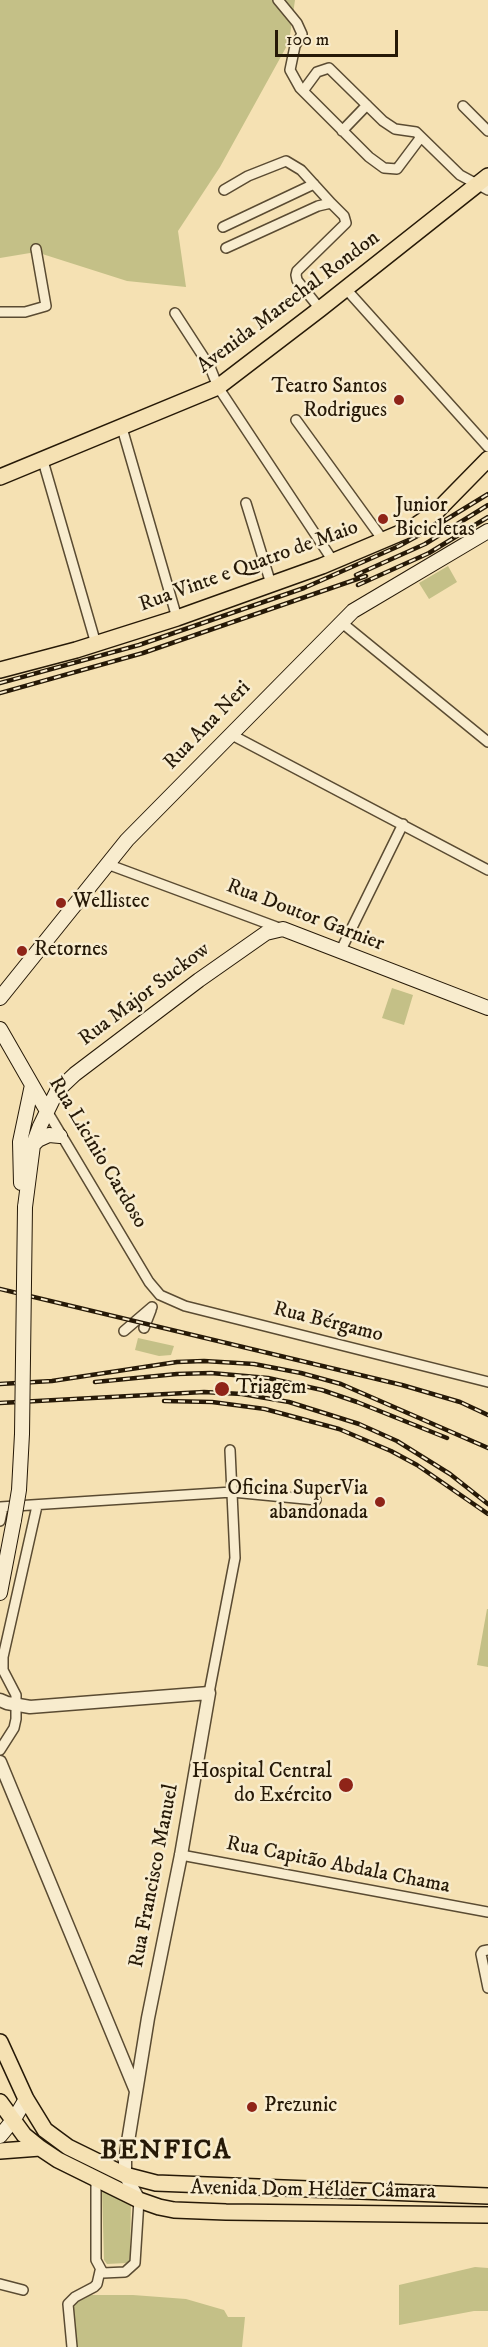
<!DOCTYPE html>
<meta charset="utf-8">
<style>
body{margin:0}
#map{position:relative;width:488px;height:2347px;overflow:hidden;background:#f5e1b3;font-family:"IM FELL DW Pica",serif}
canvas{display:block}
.scale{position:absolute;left:275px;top:30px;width:123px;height:27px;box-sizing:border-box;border:3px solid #261907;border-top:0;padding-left:8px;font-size:18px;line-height:21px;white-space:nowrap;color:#261907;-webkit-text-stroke:4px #f8ecce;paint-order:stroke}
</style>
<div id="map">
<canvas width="488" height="2347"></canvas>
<div class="scale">100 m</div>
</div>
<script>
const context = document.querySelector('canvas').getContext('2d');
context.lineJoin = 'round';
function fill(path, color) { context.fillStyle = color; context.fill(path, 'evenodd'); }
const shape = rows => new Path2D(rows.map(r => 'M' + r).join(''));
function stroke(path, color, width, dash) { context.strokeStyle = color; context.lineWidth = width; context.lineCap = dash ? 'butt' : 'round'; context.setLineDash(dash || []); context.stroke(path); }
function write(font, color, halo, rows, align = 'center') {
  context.font = font + ' "IM FELL DW Pica",serif'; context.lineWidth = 5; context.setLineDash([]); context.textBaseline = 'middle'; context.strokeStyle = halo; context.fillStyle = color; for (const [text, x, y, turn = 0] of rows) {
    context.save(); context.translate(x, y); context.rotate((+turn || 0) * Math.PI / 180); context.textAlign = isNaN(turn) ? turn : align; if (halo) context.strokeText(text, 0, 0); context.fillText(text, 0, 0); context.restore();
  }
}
const green = shape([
 [0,0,295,0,289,42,220,167,178,231,186,287,127,281,36,252,0,258],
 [448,566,457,582,429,599,419,583],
 [392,988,413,995,404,1025,382,1018],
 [138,1338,174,1346,171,1355,159,1356,135,1350],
 [487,1609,488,1609,488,1667,477,1665],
 [102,2189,131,2200,130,2261,127,2263,107,2264,104,2260],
 [475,2267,488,2268,488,2311,474,2311,399,2325,399,2285],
 [91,2295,133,2295,186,2299,224,2310,228,2317,245,2317,242,2347,73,2347,73,2306,79,2300]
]);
const minor = shape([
 [278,0,297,23,302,34,295,46,290,70,300,88,369,157,384,168,397,169,421,137],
 [303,91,317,72,329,68,383,121,395,129,416,132,460,175,488,190],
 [463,106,488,131],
 [342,131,367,105],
 [224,190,248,176,286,161,301,170,331,203],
 [223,227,314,184],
 [226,248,318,206,331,203,344,216,346,223,297,271,296,275,297,280,320,309],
 [346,289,488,447],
 [0,312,25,312,46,306,36,249],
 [175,313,210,367,218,387,333,561],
 [296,420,383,540],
 [122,428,177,618],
 [43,461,96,644],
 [246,503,271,584],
 [341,622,488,742],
 [230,734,488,870],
 [107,864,282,929],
 [340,952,403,824],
 [47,1111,149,1282,160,1295,185,1306,488,1382],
 [144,1328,151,1310],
 [124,1331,152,1307],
 [0,1507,232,1492,316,1500],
 [0,1521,3,1507],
 [209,1693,235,1558,230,1450],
 [0,1750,14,1728,16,1719,16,1695,3,1670,3,1657,37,1506],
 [181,1855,488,1912],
 [488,1950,483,1951,481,1954,488,1988],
 [96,2179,96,2260,103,2273,125,2272,135,2263,139,2200],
 [0,2284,23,2290],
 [72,2347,68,2304,75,2297,94,2287,97,2284,100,2271]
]);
const tertiary = shape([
 [0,1700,7,1703,30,1707,209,1693,181,1855,148,2018,125,2160,125,2175,139,2200],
 [0,1762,136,2091]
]);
const secondary = shape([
 [0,998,127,840,353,611,488,531],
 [0,1029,47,1111],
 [33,1145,38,1140,49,1135,60,1136],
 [21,1183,20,1142,32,1085],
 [25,1207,33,1145,40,1126,57,1091,75,1074,199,980,266,933,283,929,488,1008],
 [0,1593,14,1520],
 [0,2136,14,2119,26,2099]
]);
const primary = shape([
 [0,477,218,387,320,309,488,176],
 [0,670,76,650,177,618,322,566,412,528,437,511,488,459],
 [0,2042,26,2099,45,2130,68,2147,125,2175,156,2183,488,2196],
 [0,2102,24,2135,40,2148,58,2160,139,2200,159,2207,174,2210,226,2212,488,2215],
 [0,2151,40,2148]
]);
const rail = shape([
 [356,575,425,544,488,505],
 [358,585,429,553,488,517],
 [0,683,139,645,304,588,399,546,434,527,488,494],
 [0,693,143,653,366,576],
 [0,1289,402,1385,460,1402,488,1415],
 [95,1382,177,1374,211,1373,268,1378,322,1390,357,1402,447,1438],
 [0,1384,52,1381,177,1362,204,1361,254,1364,301,1373,341,1384,488,1448],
 [164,1401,212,1402,265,1409,339,1429,391,1451,417,1465,488,1514],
 [0,1403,204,1392,242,1394,289,1402,359,1424,397,1441,450,1474,488,1504]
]);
const secondaryBridge = shape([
 [14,1520,19,1490,22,1434,25,1207]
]);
const markers = [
 [399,400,6,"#8f2418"],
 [383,519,6,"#8f2418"],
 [61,903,6,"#8f2418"],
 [22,951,6,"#8f2418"],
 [222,1389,8,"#8f2418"],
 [380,1502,6,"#8f2418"],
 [346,1785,8,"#8f2418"],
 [252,2107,6,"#8f2418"]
];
const streetNames = [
 ["Avenida Marechal Rondon",289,303,-37],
 ["Rua Vinte e Quatro de Maio",249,567,-20],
 ["Rua Ana Neri",208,726,-46],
 ["Rua Doutor Garnier",305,916,21],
 ["Rua Major Suckow",145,995,-37],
 ["Rua Licínio Cardoso",97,1153,59],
 ["Rua Bérgamo",328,1323,14],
 ["Rua Capitão Abdala Chama",338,1866,11],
 ["Rua Francisco Manuel",155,1876,-79],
 ["Avenida Dom Hélder Câmara",313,2191,1]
];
const poiNames = [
 ["Teatro Santos",387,388,"right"],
 ["Rodrigues",387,412,"right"],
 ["Junior",395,507],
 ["Bicicletas",395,531],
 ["Wellistec",73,903],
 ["Retornes",34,951],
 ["Triagem",236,1389],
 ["Oficina SuperVia",368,1490,"right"],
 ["abandonada",368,1514,"right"],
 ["Hospital Central",332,1773,"right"],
 ["do Exército",332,1797,"right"],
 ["Prezunic",264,2107]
];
const districtNames = [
 ["BENFICA",166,2152]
];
fill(green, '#c4c087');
stroke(minor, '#5a4b32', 12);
stroke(tertiary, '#5a4b32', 15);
stroke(secondary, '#261907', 16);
stroke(primary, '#261907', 18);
stroke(minor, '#f8ecce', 9);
stroke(tertiary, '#f8ecce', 12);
stroke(secondary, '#f8ecce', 14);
stroke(primary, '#f5e1b3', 15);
stroke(rail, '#261907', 4.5);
stroke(rail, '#f8ecce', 2, [7]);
stroke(secondaryBridge, '#261907', 16, []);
stroke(secondaryBridge, '#f8ecce', 14);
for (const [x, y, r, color] of markers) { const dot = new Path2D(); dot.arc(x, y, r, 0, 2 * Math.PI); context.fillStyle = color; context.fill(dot); stroke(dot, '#f8ecce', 2); }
write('21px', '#261907', '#f8ecce', streetNames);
write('21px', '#261907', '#f8ecce', poiNames, 'left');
context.letterSpacing = '1.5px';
write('bold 27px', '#261907', '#f8ecce', districtNames);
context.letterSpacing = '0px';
</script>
